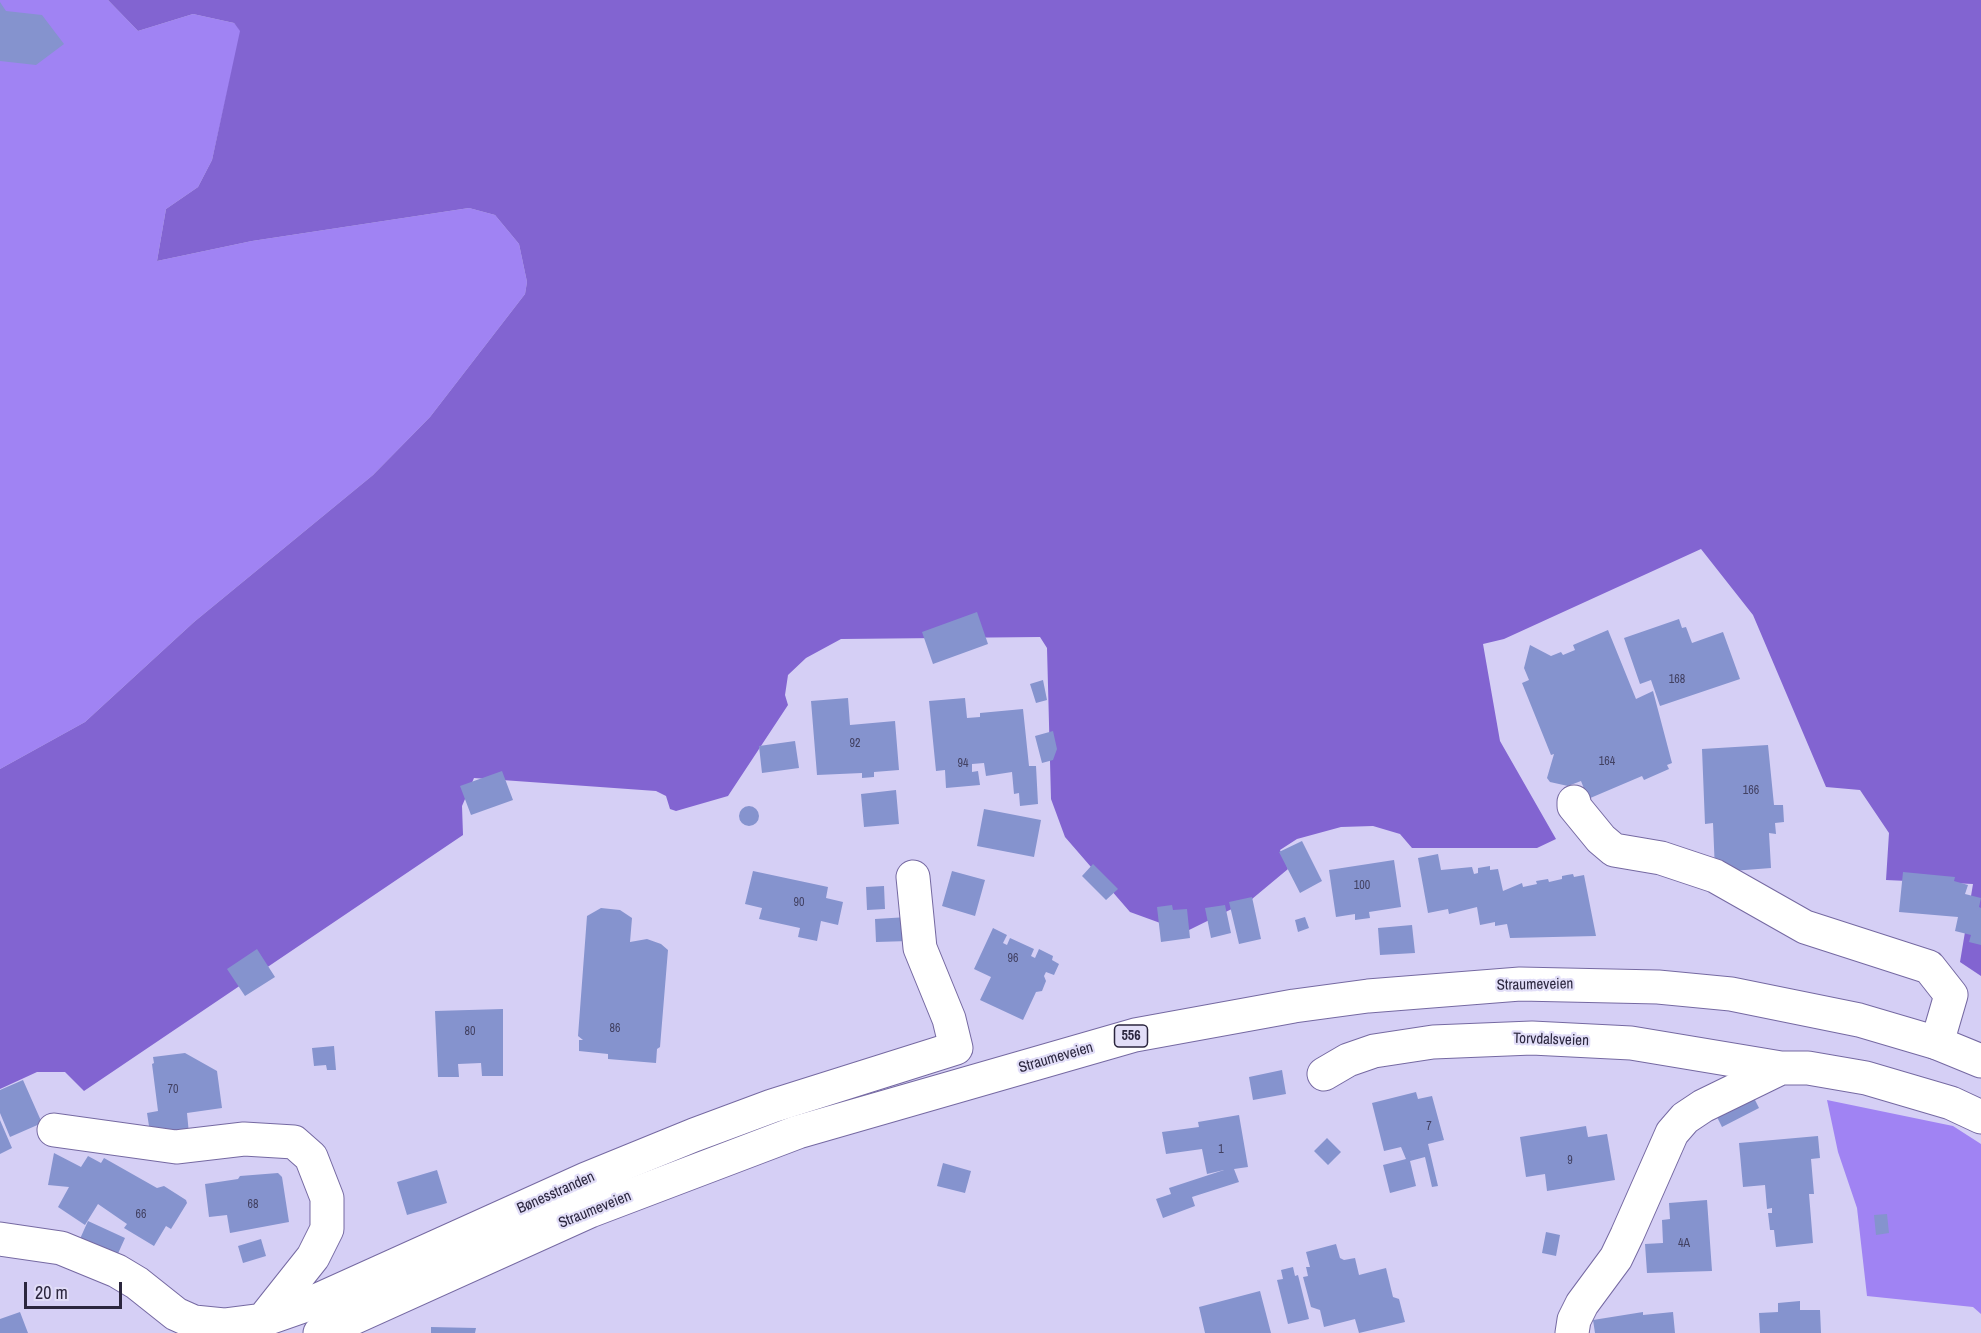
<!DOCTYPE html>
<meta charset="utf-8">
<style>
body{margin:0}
#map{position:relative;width:1981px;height:1333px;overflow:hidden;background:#d5cff5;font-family:"Archivo Narrow",sans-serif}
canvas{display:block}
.scale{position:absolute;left:24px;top:1282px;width:98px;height:27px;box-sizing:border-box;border:3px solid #2b263e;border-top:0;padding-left:8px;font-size:18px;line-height:21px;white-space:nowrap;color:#2b263e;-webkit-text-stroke:4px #e2def8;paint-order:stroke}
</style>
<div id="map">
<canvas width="1981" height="1333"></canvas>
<div class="scale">20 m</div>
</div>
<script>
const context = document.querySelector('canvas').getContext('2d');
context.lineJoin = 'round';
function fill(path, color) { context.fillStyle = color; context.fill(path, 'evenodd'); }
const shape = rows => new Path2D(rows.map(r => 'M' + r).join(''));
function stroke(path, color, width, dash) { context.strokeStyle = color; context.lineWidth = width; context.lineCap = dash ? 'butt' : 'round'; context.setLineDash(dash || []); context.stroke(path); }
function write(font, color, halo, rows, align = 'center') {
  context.font = font + ' "Archivo Narrow",sans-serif'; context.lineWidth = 4.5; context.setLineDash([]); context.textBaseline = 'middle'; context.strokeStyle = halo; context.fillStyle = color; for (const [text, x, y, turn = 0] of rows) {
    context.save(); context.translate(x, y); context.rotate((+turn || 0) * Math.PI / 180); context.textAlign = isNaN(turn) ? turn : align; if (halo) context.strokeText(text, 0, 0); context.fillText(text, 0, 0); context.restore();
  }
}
const forest = shape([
 [0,0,108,0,138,31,193,14,234,23,241,31,212,160,198,187,166,209,157,261,252,241,469,208,495,215,519,244,527,282,525,294,430,417,373,475,194,622,85,722,0,769],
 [1827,1100,1953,1126,1981,1144,1981,1314,1973,1307,1867,1296,1857,1208,1838,1152]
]);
const water = shape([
 [108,0,1981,0,1981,976,1960,962,1973,884,1886,880,1889,833,1860,790,1826,787,1753,615,1701,549,1504,639,1483,644,1500,741,1556,839,1537,848,1412,848,1400,834,1373,826,1341,827,1297,839,1280,850,1288,869,1252,899,1185,932,1130,912,1065,837,1051,799,1047,648,1040,637,841,639,806,658,788,675,785,695,788,705,728,796,676,811,670,809,666,796,656,791,474,778,462,806,463,835,84,1091,65,1072,37,1072,0,1089,0,769,85,722,194,622,373,475,430,417,525,294,527,282,519,244,495,215,469,208,252,241,157,261,166,209,198,187,212,160,240,31,234,23,193,14,138,31]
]);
const building = shape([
 [0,2,6,11,42,15,64,44,36,65,0,61],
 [977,612,988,644,933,664,922,632],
 [1679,619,1682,628,1686,627,1692,643,1723,632,1740,679,1660,706,1651,680,1640,684,1624,638],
 [1608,630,1636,699,1653,691,1672,763,1667,765,1669,769,1644,780,1642,776,1588,799,1581,781,1568,786,1550,782,1547,778,1554,754,1551,755,1522,683,1529,680,1524,668,1530,645,1551,656,1561,652,1563,655,1575,650,1573,645],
 [1043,680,1047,700,1036,703,1030,684],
 [848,698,850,725,895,721,899,770,874,772,874,777,862,778,862,773,817,775,811,701],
 [965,698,967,718,980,717,980,713,1023,709,1029,766,1036,766,1038,804,1020,806,1019,793,1014,794,1012,772,986,776,984,763,972,764,972,772,978,771,980,785,946,788,945,770,936,771,929,701],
 [1053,731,1057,749,1053,760,1042,763,1035,736],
 [795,741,799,768,762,773,759,746],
 [1768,745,1774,805,1783,805,1784,822,1775,823,1776,834,1769,833,1771,868,1719,872,1715,871,1713,823,1705,824,1702,749],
 [502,771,513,800,471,815,460,786],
 [896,790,899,824,864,827,861,794],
 '739 816a10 10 0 1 1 20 0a10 10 0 1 1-20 0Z',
 [984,809,1041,820,1034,857,977,846],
 [1302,841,1322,881,1300,893,1279,852],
 [1438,854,1441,870,1472,867,1474,874,1478,873,1478,868,1490,866,1490,870,1498,869,1503,891,1522,883,1523,887,1537,884,1536,881,1548,879,1549,882,1562,879,1562,876,1567,875,1573,874,1574,877,1584,875,1596,936,1510,938,1507,924,1495,926,1495,922,1480,925,1477,907,1449,914,1448,909,1428,913,1418,858],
 [1394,860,1401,907,1369,912,1370,918,1355,920,1355,914,1336,917,1329,870],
 [1093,864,1118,889,1106,900,1082,876],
 [753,871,828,887,826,898,843,902,838,925,821,921,817,941,798,937,800,928,759,919,762,908,745,904],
 [952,871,985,880,975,916,942,906],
 [1903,872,1955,877,1954,881,1968,885,1965,894,1981,898,1979,907,1981,908,1981,945,1969,942,1971,935,1955,931,1958,917,1899,912],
 [884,886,885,909,867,910,866,887],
 [1252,897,1261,939,1239,944,1229,902],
 [1172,905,1173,910,1187,909,1190,938,1161,942,1157,907],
 [1225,905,1231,933,1211,938,1205,908],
 [601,908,620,910,632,918,630,942,647,939,661,944,668,950,660,1047,657,1049,656,1063,608,1059,608,1054,579,1051,579,1040,583,1040,578,1036,587,916],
 [908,917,909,941,876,942,875,919],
 [1305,917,1309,928,1298,932,1295,920],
 [1412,925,1415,953,1380,955,1378,928],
 [993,928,1007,935,1003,943,1007,945,1010,938,1034,949,1031,956,1035,958,1039,949,1053,956,1052,960,1059,964,1054,975,1046,972,1044,976,1046,981,1042,991,1036,992,1023,1020,980,1000,991,977,974,969],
 [257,949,275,977,245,996,227,969],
 [503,1009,503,1076,482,1076,481,1063,458,1064,459,1077,438,1077,435,1011],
 [334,1046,336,1070,327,1070,326,1065,314,1066,312,1048],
 [185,1053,217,1071,222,1108,187,1113,189,1134,151,1139,147,1113,158,1111,152,1064,154,1063,153,1057],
 [1282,1070,1286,1094,1253,1100,1249,1077],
 [23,1080,42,1123,10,1137,0,1113,0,1090],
 [1416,1092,1418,1099,1432,1096,1444,1140,1428,1144,1438,1186,1432,1187,1425,1157,1410,1161,1416,1186,1390,1193,1383,1165,1406,1159,1401,1147,1384,1151,1372,1103],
 [1751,1092,1759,1108,1722,1127,1714,1111],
 [1239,1115,1248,1167,1234,1169,1239,1182,1192,1197,1195,1206,1163,1218,1156,1199,1171,1194,1169,1188,1224,1170,1207,1174,1202,1149,1166,1154,1162,1132,1199,1127,1198,1122],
 [0,1120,12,1148,0,1154],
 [1586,1126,1588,1137,1607,1134,1615,1180,1547,1191,1545,1174,1526,1177,1520,1137],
 [1818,1136,1820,1158,1811,1159,1814,1194,1809,1194,1813,1243,1776,1247,1774,1230,1770,1230,1768,1213,1772,1213,1772,1208,1767,1209,1765,1185,1743,1187,1739,1143],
 [1327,1138,1341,1152,1328,1165,1314,1151],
 [54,1153,81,1167,88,1156,101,1163,104,1158,157,1188,164,1186,186,1200,187,1203,171,1229,166,1226,154,1246,124,1228,127,1224,98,1204,85,1225,58,1207,69,1187,48,1185],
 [943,1163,971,1171,965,1193,937,1186],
 [437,1170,447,1203,407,1215,397,1182],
 [278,1173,282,1177,289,1222,230,1233,227,1215,209,1217,205,1184,238,1179,240,1176],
 [1707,1200,1712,1271,1647,1273,1645,1244,1663,1243,1662,1220,1670,1219,1669,1203],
 [1887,1214,1889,1233,1876,1235,1874,1215],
 [88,1221,125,1238,116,1258,79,1241],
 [1546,1232,1560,1235,1556,1256,1542,1253],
 [261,1239,266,1256,243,1263,238,1246],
 [1336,1244,1340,1258,1344,1260,1355,1258,1359,1275,1386,1268,1393,1297,1399,1299,1405,1322,1359,1333,1355,1319,1324,1327,1320,1310,1311,1307,1303,1277,1308,1276,1306,1267,1310,1267,1306,1252],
 [1293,1267,1295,1276,1298,1275,1309,1319,1288,1324,1277,1280,1283,1279,1281,1270],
 [1260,1291,1271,1333,1205,1333,1199,1307],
 [1800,1301,1800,1310,1820,1310,1821,1333,1760,1333,1759,1313,1778,1312,1778,1303],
 [20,1312,28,1333,0,1333,0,1319],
 [1643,1312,1643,1315,1673,1312,1675,1333,1595,1333,1593,1320],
 [431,1327,476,1328,475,1333,431,1333]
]);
const minor = shape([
 [1574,802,1574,806,1601,839,1614,850,1661,858,1715,876,1805,927,1929,967,1951,995,1937,1043],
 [1324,1074,1348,1060,1374,1051,1433,1042,1532,1038,1631,1043,1781,1068],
 [54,1130,176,1147,244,1139,294,1142,311,1157,327,1198,327,1229,313,1257,263,1320],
 [0,1239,61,1248,117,1271,137,1283,176,1314,194,1322,224,1325,263,1320,309,1304,586,1179,694,1135,772,1106,956,1048,949,1019,920,948,913,877],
 [1572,1333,1574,1320,1582,1304,1616,1258,1627,1235,1672,1133,1685,1118,1703,1106,1781,1068,1808,1068,1866,1078,1951,1103,1981,1117]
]);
const major = shape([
 [320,1333,590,1211,798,1132,1135,1035,1294,1006,1368,996,1520,984,1658,987,1731,994,1859,1020,1937,1043,1981,1061]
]);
const numberNames = [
 ["168",1677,680],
 ["92",855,744],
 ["164",1607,762],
 ["94",963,764],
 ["166",1751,791],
 ["100",1362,886],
 ["90",799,903],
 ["96",1013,959],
 ["86",615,1029],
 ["80",470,1032],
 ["70",173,1090],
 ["7",1429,1127],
 ["1",1221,1150],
 ["9",1570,1161],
 ["68",253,1205],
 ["66",141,1215],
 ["4A",1684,1244]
];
const shields = [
 [1131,1036,33]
];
const shieldNames = [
 ["556",1131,1036]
];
const streetNames = [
 ["Straumeveien",1535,985,-1],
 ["Torvdalsveien",1551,1040,2],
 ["Straumeveien",1056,1058,-16],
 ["Bønesstranden",556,1193,-24],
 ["Straumeveien",595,1210,-22]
];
fill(forest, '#a083f3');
fill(water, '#8264d1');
fill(building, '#8593ce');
stroke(minor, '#7569a2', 35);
stroke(major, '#7569a2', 35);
stroke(minor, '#fff', 33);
stroke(major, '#fff', 33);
write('12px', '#424162', null, numberNames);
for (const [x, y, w] of shields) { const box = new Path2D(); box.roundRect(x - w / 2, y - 11, w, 22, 4.5); context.fillStyle = '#e2def8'; context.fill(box); stroke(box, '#2b263e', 1.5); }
write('bold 14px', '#2b263e', null, shieldNames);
write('15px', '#2b263e', '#e2def8', streetNames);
</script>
